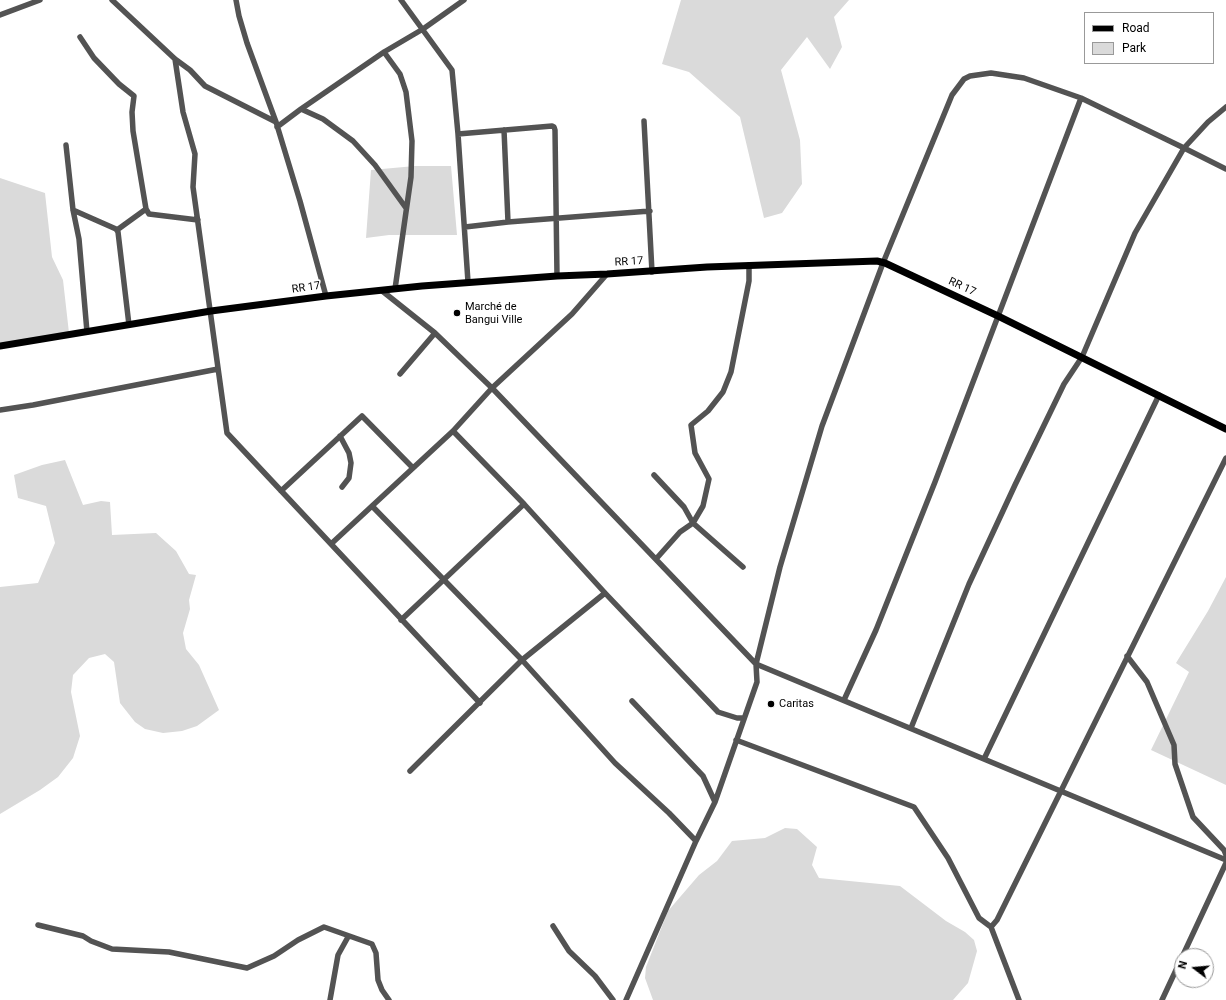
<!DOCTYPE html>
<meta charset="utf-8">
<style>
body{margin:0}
#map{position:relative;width:1226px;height:1000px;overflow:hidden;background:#fff;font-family:Roboto,sans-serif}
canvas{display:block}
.legend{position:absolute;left:1084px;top:12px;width:130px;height:52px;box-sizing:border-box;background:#fff;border:1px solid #999;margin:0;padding:5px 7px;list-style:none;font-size:12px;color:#000}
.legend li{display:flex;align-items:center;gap:8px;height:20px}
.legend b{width:20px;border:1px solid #999}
.north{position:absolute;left:1174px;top:948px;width:40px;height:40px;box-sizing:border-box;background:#fff;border:1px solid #999;border-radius:50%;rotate:286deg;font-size:11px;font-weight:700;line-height:16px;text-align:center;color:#000}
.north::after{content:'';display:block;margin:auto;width:14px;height:18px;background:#000;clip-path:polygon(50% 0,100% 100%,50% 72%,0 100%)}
</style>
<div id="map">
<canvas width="1226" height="1000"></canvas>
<ul class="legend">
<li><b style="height:5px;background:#000"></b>Road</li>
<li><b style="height:11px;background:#dadada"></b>Park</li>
</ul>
<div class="north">N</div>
</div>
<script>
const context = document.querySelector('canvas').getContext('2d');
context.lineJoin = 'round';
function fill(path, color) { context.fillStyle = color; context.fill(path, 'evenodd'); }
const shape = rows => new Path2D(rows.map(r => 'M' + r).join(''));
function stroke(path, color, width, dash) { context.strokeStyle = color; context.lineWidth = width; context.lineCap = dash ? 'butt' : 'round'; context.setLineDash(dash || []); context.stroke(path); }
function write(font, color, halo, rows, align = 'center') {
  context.font = font + ' Roboto,sans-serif'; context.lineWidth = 3; context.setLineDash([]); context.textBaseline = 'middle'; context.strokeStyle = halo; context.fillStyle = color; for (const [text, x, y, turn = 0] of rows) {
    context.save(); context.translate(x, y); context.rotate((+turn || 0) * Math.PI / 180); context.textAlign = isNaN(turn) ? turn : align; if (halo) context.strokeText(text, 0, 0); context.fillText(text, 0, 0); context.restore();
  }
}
const green = shape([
 [681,0,849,0,834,17,842,47,830,69,807,37,781,70,800,140,802,184,782,213,764,218,740,117,689,72,662,64],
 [415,166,451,166,457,235,389,235,366,238,371,170],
 [0,178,45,193,52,257,63,280,69,333,0,343],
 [65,460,83,505,101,501,110,502,112,535,156,533,176,551,189,574,196,575,189,600,190,609,183,633,186,649,199,665,219,710,197,726,182,731,163,733,145,729,135,722,120,703,114,662,105,654,89,658,73,675,71,692,80,736,73,758,58,777,40,790,0,814,0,587,38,583,55,543,46,506,18,498,14,475,42,465],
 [1226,577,1226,785,1151,750,1189,672,1176,663,1208,611],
 [785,828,797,829,817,847,812,865,819,878,900,886,946,921,965,932,974,940,977,951,968,983,953,1000,653,1000,645,978,646,967,668,911,699,875,717,861,732,841,765,838]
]);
const minor = shape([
 [112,0,175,59,190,70,205,86,276,122],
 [236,0,239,16,247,43,276,122,300,201,326,296],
 [401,0,452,70,458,134,468,282],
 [0,15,40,0],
 [80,37,94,58,119,84,134,96,132,112,133,131,146,209,149,214,198,220],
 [384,52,400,74,406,92,412,141,411,177,395,289],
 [175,59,183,112,195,154,193,187,227,433,480,703],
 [301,109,323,119,353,141,375,165,406,208],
 [644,121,652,272],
 [277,127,301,109,384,52,423,29,464,0],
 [504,130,508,222],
 [458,134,552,126,554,127,555,130,557,276],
 [66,145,73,210,79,239,87,332],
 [73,210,116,229,118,232,129,325],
 [465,227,508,222,650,211],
 [117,230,146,209],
 [381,290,435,333,492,388,756,664,1226,860],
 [400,374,435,333],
 [0,410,33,405,218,369],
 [453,431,524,504,605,593,718,712,737,718,744,718],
 [340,436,349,453,351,463,349,478,342,487],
 [654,475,684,507,693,523,743,567],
 [281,491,362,416,413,468],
 [372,506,522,660,615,763,669,813,696,841],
 [331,544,453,431,492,388,572,314,607,274],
 [656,559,680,532,693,523,703,506,709,479,695,453,691,425,708,411,723,392,731,372,749,281,749,265],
 [401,620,524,504],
 [1127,656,1147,682,1174,745,1175,764,1193,817,1224,850,1226,855],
 [844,700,876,630,935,482,1081,98],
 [632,701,703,776,715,802],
 [911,728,969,584,1015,485,1064,384,1082,357,1135,233,1184,148,1208,122,1226,107],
 [736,740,914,807,948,858,979,918,991,927,1019,1000],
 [984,759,1159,395],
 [410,771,522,660,605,593],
 [38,925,83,936,91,941,112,949,169,952,247,968,274,956,298,940,324,927,372,944,376,953,378,980,382,990,389,1000],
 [553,926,569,951,595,976,613,1000],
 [991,927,997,920,1226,458],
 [330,1000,338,955,348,937],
 [626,1000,696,841,715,802,757,682,756,664,780,567,822,426,883,263,952,95,964,79,970,76,991,73,1024,78,1081,98,1184,148,1226,169],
 [1162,1000,1226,863]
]);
const major = shape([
 [0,346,211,311,326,296,422,286,557,276,607,274,707,267,877,261,885,263,998,316,1226,429]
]);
const markers = [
 [457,313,4,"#000"],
 [771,704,4,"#000"]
];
const streetNames = [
 ["RR 17",629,262,-3],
 ["RR 17",962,287,25],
 ["RR 17",306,288,-8]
];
const poiNames = [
 ["Marché de",465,307],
 ["Bangui Ville",465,320],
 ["Caritas",779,704]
];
fill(green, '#dadada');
stroke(minor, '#535353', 5.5);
stroke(major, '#000', 7);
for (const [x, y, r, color] of markers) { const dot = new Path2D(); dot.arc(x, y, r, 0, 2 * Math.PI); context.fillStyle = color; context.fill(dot); stroke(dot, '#fff', 1.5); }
write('11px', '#000', '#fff', streetNames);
write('11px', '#000', '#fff', poiNames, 'left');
</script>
